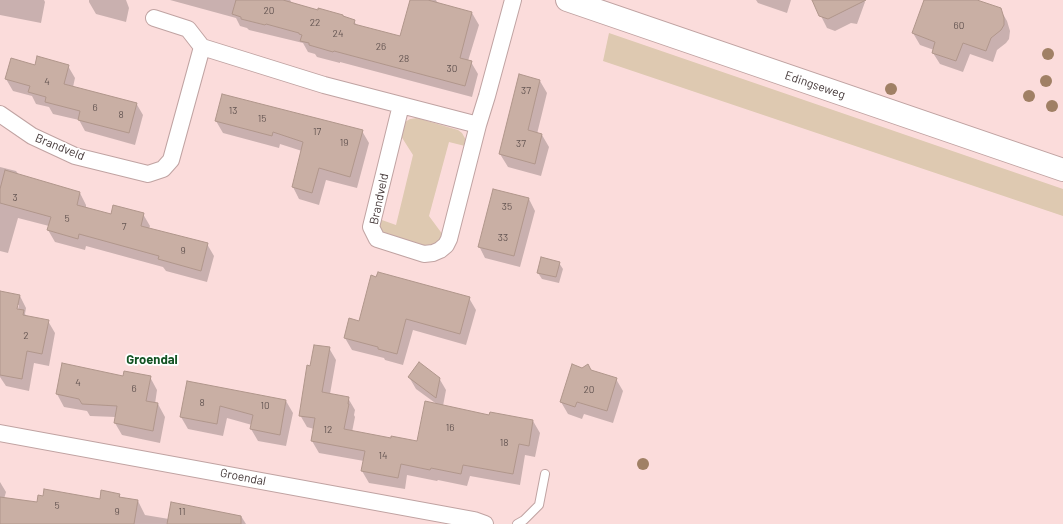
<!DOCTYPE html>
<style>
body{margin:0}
canvas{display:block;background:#fbdcdb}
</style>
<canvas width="1063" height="524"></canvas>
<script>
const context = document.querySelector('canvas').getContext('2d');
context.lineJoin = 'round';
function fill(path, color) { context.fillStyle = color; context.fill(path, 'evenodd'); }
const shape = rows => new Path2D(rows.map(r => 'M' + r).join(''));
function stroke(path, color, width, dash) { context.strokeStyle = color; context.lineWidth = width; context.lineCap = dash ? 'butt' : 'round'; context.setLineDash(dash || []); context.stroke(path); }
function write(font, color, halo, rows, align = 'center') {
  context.font = font + ' Barlow,sans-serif'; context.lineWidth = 3.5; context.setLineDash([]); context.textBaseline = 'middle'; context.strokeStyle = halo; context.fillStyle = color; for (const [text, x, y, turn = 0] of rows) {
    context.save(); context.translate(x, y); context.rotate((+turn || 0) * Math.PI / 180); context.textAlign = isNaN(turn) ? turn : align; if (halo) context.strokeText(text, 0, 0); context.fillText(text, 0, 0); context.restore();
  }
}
const green = shape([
 [609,33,1063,189,1063,216,603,61],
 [417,118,458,130,462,133,466,140,465,146,449,142,429,216,443,235,441,240,435,244,426,247,382,233,380,227,379,219,396,225,413,155,399,133,401,127,405,122,410,119]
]);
const shadow = shape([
 [0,0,44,0,45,2,41,23,0,15],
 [89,0,126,0,129,8,126,22,96,14,89,2],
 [170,0,290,0,292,3,354,21,357,26,401,37,411,0,436,0,438,4,472,13,479,25,468,61,471,62,478,74,472,97,340,62,340,63,317,57,315,54,308,52,303,43,249,30,247,28,240,26,236,18],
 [756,0,791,0,787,13,758,3],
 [813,0,864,0,865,2,857,24,851,23,835,31,827,28],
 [925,0,974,0,1000,9,1007,21,1010,31,1009,39,1006,43,997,50,993,62,970,54,963,72,940,64,933,53,934,50,920,45,913,33],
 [36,66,68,66,75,78,73,87,136,103,143,115,135,145,85,131,79,120,53,114,49,107,36,104,32,96,13,91,6,79],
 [540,81,547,93,537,134,542,135,549,147,541,176,508,167,500,154],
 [216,121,362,131,369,143,357,188,326,180,319,205,299,199,293,187,302,151,280,144,279,148,223,133],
 [0,167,16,171,19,175,80,193,86,205,86,208,112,215,143,214,150,226,149,229,207,244,214,256,207,282,166,271,163,267,86,246,85,250,55,242,48,230,49,226,18,218,8,253,0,251],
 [529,199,535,211,520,267,485,258,479,246],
 [559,263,563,269,559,283,542,279,538,273],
 [377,278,469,298,476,310,466,345,413,330,403,365,385,360,384,358,352,350,345,338,350,319,360,322],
 [0,292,20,296,26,308,25,314,27,317,48,321,55,333,49,366,34,363,29,391,6,386,0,377],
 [17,305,19,305,17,314,15,313],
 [329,348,336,360,330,394,348,398,355,410,354,415,355,417,352,432,392,439,418,442,438,405,416,389,409,377,439,378,446,390,443,406,490,416,533,421,540,433,535,457,525,455,520,485,470,476,467,486,438,480,437,481,407,475,405,489,369,483,362,471,364,461,319,453,312,441,314,429,307,427,300,415,311,367],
 [63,364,124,377,150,377,157,390,155,404,158,404,165,417,160,443,122,435,115,423,116,417,90,416,87,411,64,407,57,394],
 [591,371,616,379,623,391,613,423,584,414,582,419,568,414,561,402],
 [188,382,286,401,293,413,286,446,258,441,251,429,252,425,227,418,223,436,188,429,181,417],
 [0,482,6,492,4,499,19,524,0,524],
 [119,495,121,498,138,501,145,515,169,519,172,503,241,516,246,524,29,524,38,503,100,500]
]);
const building = shape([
 [236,0,283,0,318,10,318,8,343,15,343,16,355,20,354,24,400,36,410,0,428,0,472,12,460,58,472,61,465,86,334,51,333,52,309,45,309,43,300,41,302,35,299,34,299,33,266,24,265,25,241,19,241,17,232,14,236,0],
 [812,0,866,0,828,19,819,16,812,0],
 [924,0,977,0,1001,8,1004,18,1004,25,1001,30,991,38,986,51,963,43,956,61,932,53,935,42,912,33,924,0],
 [37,56,69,65,64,84,137,103,129,133,78,120,80,111,45,102,46,97,28,92,30,86,5,79,11,58,35,65,37,56],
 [519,74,540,80,528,130,542,134,535,164,499,154,519,74],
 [222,94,363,130,350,177,319,168,312,193,292,187,303,142,273,132,272,136,215,121,222,94],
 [5,170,80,192,77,205,111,214,113,205,144,213,141,226,208,243,201,271,158,259,159,256,79,234,78,239,47,230,51,217,0,203,0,189,5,170],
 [493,189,529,198,514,256,478,247,493,189],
 [541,257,560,262,556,277,537,273,541,257],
 [378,272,470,297,460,334,406,319,397,354,378,349,378,347,344,338,349,318,359,321,371,275,376,277,378,272],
 [0,291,20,295,17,309,24,310,23,315,49,320,42,354,27,351,22,379,0,375,0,291],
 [314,345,330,347,322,392,349,397,348,404,349,404,344,429,391,438,391,436,417,441,425,401,489,415,490,412,533,420,529,446,519,444,513,474,463,465,461,474,431,468,430,470,401,464,398,478,361,471,365,451,311,441,315,418,299,416,307,365,310,366,314,345],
 [419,362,440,378,436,398,408,377,419,362],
 [62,363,123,376,124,371,151,376,146,401,158,403,153,431,114,423,117,406,82,404,79,399,56,394,62,363],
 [572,364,582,368,588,364,591,370,617,378,607,411,577,402,575,407,560,402,572,364],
 [187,381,286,400,280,435,250,429,253,415,220,406,217,424,180,417,187,381],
 [44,489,100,499,101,490,120,494,119,497,138,500,134,524,0,524,0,497,37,502,38,495,43,496,44,489],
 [171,502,241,516,241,524,167,524,171,502]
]);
const service = shape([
 [517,524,524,520,539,505,545,474]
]);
const minor = shape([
 [154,18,188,29,202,47],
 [401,105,371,227,377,239,424,254,433,253,440,250,446,245,449,239,478,125],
 [0,114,32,136,75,156,148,174,163,169,171,160,202,47,324,85,478,125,487,96,513,0],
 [0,433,474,520,485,524]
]);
const secondary = shape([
 [567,0,1063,170]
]);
const trees = [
 [1048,54],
 [1046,81],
 [891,89],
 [1029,96],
 [1052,106],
 [643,464]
];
const numberNames = [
 ["20",269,11],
 ["22",315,23],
 ["60",959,26],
 ["24",338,34],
 ["26",381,47],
 ["28",404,59],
 ["30",452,69],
 ["4",47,82],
 ["37",526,91],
 ["6",95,108],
 ["13",233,111],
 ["8",121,115],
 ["15",262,119],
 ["17",317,132],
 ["19",344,143],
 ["37",521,144],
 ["3",15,198],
 ["35",507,207],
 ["5",67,219],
 ["7",124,227],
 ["33",503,238],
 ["9",183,251],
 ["2",26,336],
 ["4",78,383],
 ["6",134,389],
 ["20",589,390],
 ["8",202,403],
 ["10",265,406],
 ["16",450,428],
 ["12",328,430],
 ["18",504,443],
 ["14",383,456],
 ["5",57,506],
 ["9",117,512],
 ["11",182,512]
];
const streetNames = [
 ["Edingseweg",815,85,19],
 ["Brandveld",60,147,22],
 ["Brandveld",379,199,-78],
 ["Groendal",243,477,11]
];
const neighbourhoodNames = [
 ["Groendal",152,360]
];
fill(green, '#dec9b1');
fill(shadow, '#0003');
fill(building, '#c9afa4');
stroke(building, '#b0968b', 1);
stroke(service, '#c0a3a2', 10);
stroke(minor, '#c0a3a2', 18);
stroke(secondary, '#c0a3a2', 24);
stroke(service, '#fff', 8);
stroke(minor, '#fff', 16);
stroke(secondary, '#fff', 22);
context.fillStyle = '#a08065';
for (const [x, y] of trees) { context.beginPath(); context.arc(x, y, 6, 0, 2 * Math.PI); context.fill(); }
write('10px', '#655653', null, numberNames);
write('12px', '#443838', '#fff', streetNames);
write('bold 13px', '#145424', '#fff', neighbourhoodNames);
</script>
